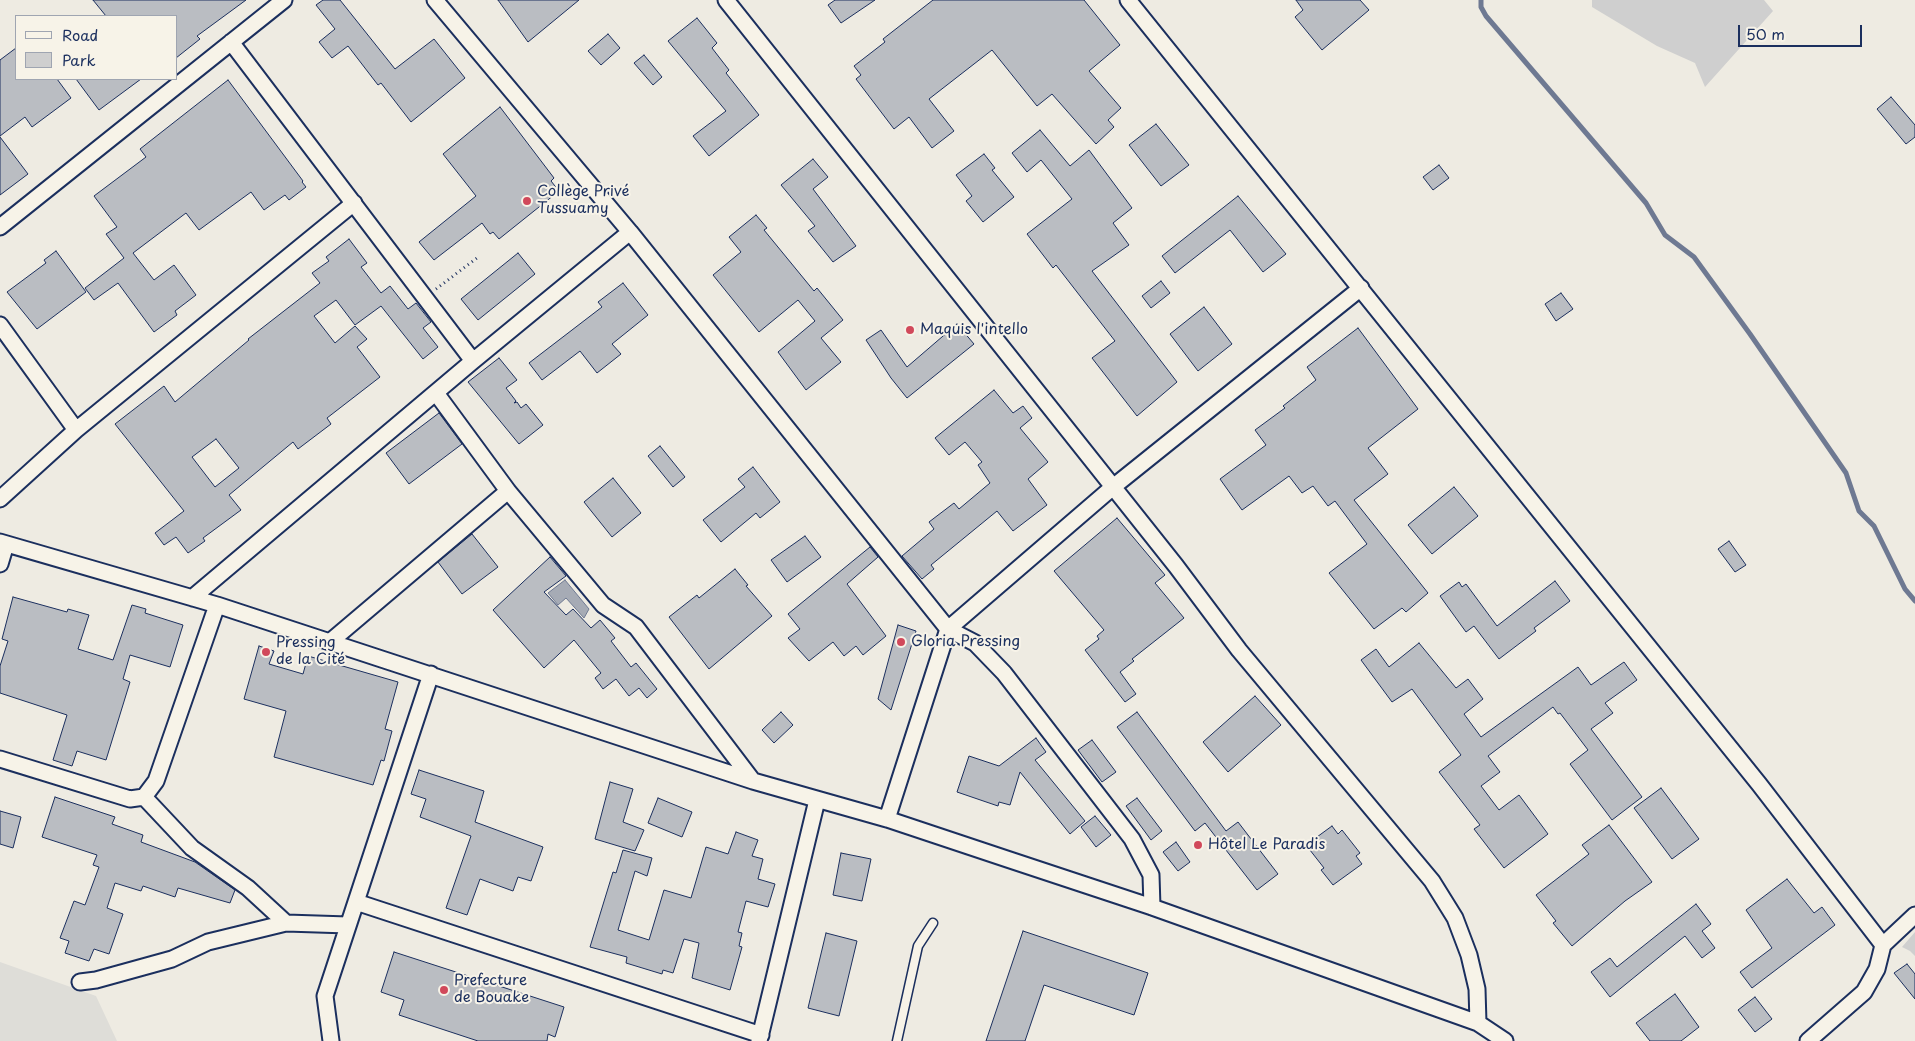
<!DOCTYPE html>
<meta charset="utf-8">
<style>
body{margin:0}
#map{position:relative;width:1915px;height:1041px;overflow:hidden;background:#eeebe2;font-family:"Playpen Sans",sans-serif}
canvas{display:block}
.legend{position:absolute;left:15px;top:15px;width:162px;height:65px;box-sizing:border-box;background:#f7f3e8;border:1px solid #9fa5b1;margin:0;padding:6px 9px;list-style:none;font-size:15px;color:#1b2f5e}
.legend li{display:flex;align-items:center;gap:10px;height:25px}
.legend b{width:25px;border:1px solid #9fa5b1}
.scale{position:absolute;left:1738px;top:25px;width:124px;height:22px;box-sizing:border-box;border:2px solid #1b2f5e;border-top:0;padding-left:6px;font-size:15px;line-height:18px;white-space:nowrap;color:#1b2f5e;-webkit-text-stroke:4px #f7f3e8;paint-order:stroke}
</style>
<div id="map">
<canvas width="1915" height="1041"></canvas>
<ul class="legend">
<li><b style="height:6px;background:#f7f3e8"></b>Road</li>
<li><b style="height:14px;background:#cfcfcf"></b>Park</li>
</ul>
<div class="scale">50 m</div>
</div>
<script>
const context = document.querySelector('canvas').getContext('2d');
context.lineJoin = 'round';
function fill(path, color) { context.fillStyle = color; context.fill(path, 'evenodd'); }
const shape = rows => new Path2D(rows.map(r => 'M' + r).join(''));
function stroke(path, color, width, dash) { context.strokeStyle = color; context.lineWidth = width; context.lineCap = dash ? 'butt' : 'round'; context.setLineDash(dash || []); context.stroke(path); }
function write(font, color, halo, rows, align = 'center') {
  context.font = font + ' "Playpen Sans",sans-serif'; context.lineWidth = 4; context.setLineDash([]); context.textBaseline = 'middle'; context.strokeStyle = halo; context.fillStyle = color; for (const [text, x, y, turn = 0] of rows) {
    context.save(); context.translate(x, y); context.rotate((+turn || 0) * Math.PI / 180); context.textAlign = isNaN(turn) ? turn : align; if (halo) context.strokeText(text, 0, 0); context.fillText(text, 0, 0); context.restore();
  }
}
const built = shape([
 [0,962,96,996,117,1041,0,1041]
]);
const green = shape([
 [1592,0,1764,0,1773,11,1705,87,1695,63,1657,46,1592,7],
 [1915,932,1915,956,1910,951,1902,947]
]);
const water = shape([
 [565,580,589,609,584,618,566,598,558,605,548,593,565,580]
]);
const stream = shape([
 [1481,0,1481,7,1486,16,1646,203,1665,235,1694,257,1750,334,1846,473,1859,511,1874,526,1905,589,1915,601]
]);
const building = shape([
 [93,0,246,0,197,36,200,39,176,58,176,16,106,16,93,0],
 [323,0,340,0,395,69,434,39,465,78,411,122,381,83,378,85,348,46,332,58,319,42,335,29,316,5,323,0],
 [498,0,579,0,528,42,498,0],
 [835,0,875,0,841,23,828,5,835,0],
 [933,0,1084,0,1120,45,1089,71,1121,108,1108,120,1114,127,1096,144,1052,94,1037,106,992,50,929,99,954,131,932,148,909,117,894,129,856,79,861,75,854,66,885,42,883,39,933,0],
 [1296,0,1360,0,1369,10,1322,50,1295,17,1303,10,1296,0],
 [697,18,717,43,712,48,729,70,726,73,759,115,709,156,693,136,726,111,668,41,697,18],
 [608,34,620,48,601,65,588,51,608,34],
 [16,48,16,79,57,79,71,98,32,127,25,117,0,136,0,60,16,48],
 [644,55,662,77,653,85,634,63,644,55],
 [76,79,141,79,99,110,76,79],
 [228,80,303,181,302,182,306,187,289,200,285,195,264,210,251,192,199,230,186,213,133,253,154,280,174,265,196,295,175,311,177,315,154,332,118,283,94,300,85,288,124,258,106,234,117,227,94,196,146,157,140,149,228,80],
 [1891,97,1915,125,1915,137,1906,144,1877,109,1891,97],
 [500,107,554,178,551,181,559,191,499,239,493,232,490,234,482,223,434,260,419,242,476,196,443,154,500,107],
 [1156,124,1189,165,1161,186,1129,145,1156,124],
 [1040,130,1070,166,1089,150,1132,208,1113,223,1129,245,1092,271,1177,382,1137,416,1092,358,1115,341,1056,265,1053,268,1027,234,1072,199,1041,160,1027,172,1012,153,1040,130],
 [0,137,28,174,0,195,0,137],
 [984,154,995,168,992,170,1014,197,983,222,966,201,972,196,956,175,984,154],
 [813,159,828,177,813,189,856,246,833,262,808,231,815,226,781,185,813,159],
 [1439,165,1449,178,1433,190,1423,177,1439,165],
 [1238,196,1286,254,1263,272,1230,230,1175,273,1162,256,1238,196],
 [756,215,767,228,764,230,814,291,817,288,843,320,821,338,841,362,806,390,778,352,815,321,798,300,759,332,713,275,741,252,729,237,756,215],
 [349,239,367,263,361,267,381,293,390,286,408,309,416,303,431,322,423,328,438,347,423,359,381,306,355,325,336,300,314,316,335,343,355,326,367,339,357,347,380,377,327,418,331,424,298,449,293,442,229,495,241,510,203,538,205,541,188,553,176,537,164,545,155,533,184,511,115,424,164,386,175,402,249,340,248,339,320,283,312,273,329,261,326,257,349,239],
 [216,439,239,468,215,487,192,457,216,439],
 [56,251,86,292,37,329,7,292,46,263,44,260,56,251],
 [518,253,535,274,478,320,461,299,518,253],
 [1161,281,1170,293,1151,308,1142,296,1161,281],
 [623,283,648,315,612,344,621,354,597,373,580,351,542,380,529,363,602,307,598,302,623,283],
 [1561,293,1573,309,1556,321,1545,304,1561,293],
 [1204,307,1232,344,1198,371,1170,334,1204,307],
 [957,324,974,344,907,398,891,378,866,340,881,330,907,367,957,324],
 [1358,328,1418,409,1368,448,1388,474,1354,500,1428,593,1406,612,1402,608,1374,629,1329,573,1367,544,1335,501,1328,506,1313,486,1302,493,1289,476,1242,510,1220,479,1266,445,1255,430,1285,408,1283,406,1316,380,1307,367,1358,328],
 [499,358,517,380,506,388,516,401,514,403,517,402,521,408,526,404,543,425,519,444,468,382,499,358],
 [994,390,1013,413,1023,406,1032,418,1020,428,1048,462,1028,479,1047,505,1013,531,997,511,931,565,934,569,922,579,902,556,934,529,929,522,954,503,959,509,990,483,978,465,982,462,965,442,949,455,935,438,994,390],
 [439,413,462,444,409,484,386,453,439,413],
 [660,446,685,477,673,487,648,456,660,446],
 [753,467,780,502,760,518,756,513,721,542,703,520,745,487,738,479,753,467],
 [613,478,641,513,612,537,584,502,613,478],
 [1454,487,1478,516,1432,554,1408,525,1454,487],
 [1117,518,1165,575,1155,583,1184,618,1132,659,1134,661,1120,672,1136,694,1125,702,1085,650,1099,639,1097,636,1104,630,1054,571,1117,518],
 [472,534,498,567,462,594,438,562,472,534],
 [805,536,821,557,787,582,771,560,805,536],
 [1729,541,1746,565,1735,572,1718,549,1729,541],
 [870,547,878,557,847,584,886,636,863,655,856,646,844,656,833,642,809,661,788,638,800,629,788,614,870,547],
 [550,557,566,576,544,592,566,615,573,609,591,628,600,620,615,638,611,641,631,667,636,663,657,689,647,698,639,688,629,696,616,679,603,689,595,678,601,673,574,640,544,668,493,610,550,557],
 [735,569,748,585,746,586,772,616,709,669,669,617,697,595,699,598,735,569],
 [1555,581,1570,601,1534,628,1536,631,1499,659,1474,626,1466,632,1440,596,1459,582,1462,587,1466,584,1497,626,1555,581],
 [13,597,67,612,68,609,89,615,78,649,113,660,132,605,146,609,145,613,183,625,170,667,130,655,123,679,130,682,106,760,77,751,72,766,53,760,67,715,0,693,0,666,8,641,2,639,13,597],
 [898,625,916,631,891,710,878,699,898,625],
 [1419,643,1456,688,1468,679,1483,699,1464,714,1481,737,1578,667,1591,685,1624,662,1637,680,1605,703,1613,713,1591,729,1642,797,1612,820,1570,764,1588,750,1560,713,1558,714,1553,707,1488,756,1500,772,1481,786,1499,810,1519,795,1548,834,1504,868,1474,829,1480,825,1439,772,1461,755,1412,689,1392,702,1361,660,1376,649,1389,667,1419,643],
 [259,646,274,651,269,664,303,674,308,656,398,682,385,729,392,731,384,761,381,760,373,785,274,757,286,711,244,699,259,646],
 [1255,696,1281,725,1228,772,1203,742,1255,696],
 [781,712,793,725,774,743,762,730,781,712],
 [1137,712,1226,831,1238,822,1278,874,1257,890,1205,823,1195,831,1117,727,1137,712],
 [1036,738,1046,752,1035,760,1085,821,1070,834,1020,772,1010,805,999,802,998,806,957,792,969,756,999,766,1036,738],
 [1092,740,1116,772,1102,782,1078,750,1092,740],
 [419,770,484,791,475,822,543,847,531,881,518,877,513,891,480,879,467,915,446,908,471,836,420,817,426,799,411,794,419,770],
 [610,782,633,789,623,822,644,830,635,851,595,839,610,782],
 [1661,788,1699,839,1672,859,1634,808,1661,788],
 [55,797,115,817,112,824,143,835,141,842,195,862,235,890,230,903,178,888,175,897,143,886,141,891,115,883,107,908,123,914,109,954,94,949,89,961,65,953,69,941,60,938,74,901,85,905,99,867,93,865,97,855,42,837,55,797],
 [658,798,692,812,682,837,648,823,658,798],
 [1137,798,1162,831,1151,840,1126,806,1137,798],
 [0,811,21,817,13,848,0,844,0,811],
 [1095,816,1111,835,1096,847,1081,827,1095,816],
 [1609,825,1652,882,1625,901,1572,946,1553,923,1556,921,1536,895,1589,854,1582,845,1609,825],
 [1332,826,1338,834,1342,830,1360,853,1356,856,1362,864,1333,885,1321,870,1324,868,1306,845,1332,826],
 [736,832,758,840,752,856,763,859,758,879,775,884,768,907,746,901,738,932,742,933,739,946,742,947,730,990,692,978,699,943,684,939,673,973,663,970,662,974,626,963,627,957,590,947,613,872,616,873,623,850,652,858,647,876,635,871,618,930,649,940,664,890,691,898,706,847,728,854,736,832],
 [1176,842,1190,862,1178,871,1163,852,1176,842],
 [841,853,871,859,862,901,833,895,841,853],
 [1787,879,1814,913,1822,907,1835,925,1752,988,1740,972,1772,948,1746,910,1787,879],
 [1696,904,1711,924,1702,931,1715,948,1702,958,1685,936,1610,997,1591,972,1610,958,1617,967,1696,904],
 [1023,931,1148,973,1134,1015,1044,985,1025,1041,986,1041,1023,931],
 [826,933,857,941,839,1016,808,1008,826,933],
 [394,952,564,1007,555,1037,548,1034,547,1041,478,1041,399,1015,404,1000,381,992,394,952],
 [1907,964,1915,974,1915,999,1894,973,1907,964],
 [1675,994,1699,1027,1681,1041,1650,1041,1636,1023,1675,994],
 [1755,997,1772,1019,1755,1032,1738,1010,1755,997]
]);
const path = shape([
 [436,289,477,258]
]);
const lane = shape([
 [897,1041,918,946,933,923]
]);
const street = shape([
 [435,0,630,232,948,629,975,643,1004,673,1132,839,1151,875,1152,907],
 [726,0,1176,566,1239,650,1432,881,1455,918,1469,955,1477,989,1478,1023],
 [1128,0,1759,784,1883,945],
 [231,42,473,361],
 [0,227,284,0],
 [0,325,76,430],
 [436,393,508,491,603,605,636,627,753,781],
 [0,499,76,430,354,203],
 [0,542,217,605,753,781,887,819,1007,859,1152,907,1478,1023,1505,1041],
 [0,564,6,544],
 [192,598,473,361,630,232],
 [331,641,508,491],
 [0,759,130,799,144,797,156,781,217,605],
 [144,797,192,848,248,888,286,923],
 [887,819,948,629,1113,487,1361,288],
 [356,902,761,1035],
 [80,982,96,980,172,959,208,942,286,923,348,925],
 [331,1041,325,996,431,674],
 [759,1041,817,800],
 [1808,1041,1864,992,1877,969,1883,945,1915,915]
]);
const markers = [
 [527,201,5,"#d1495b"],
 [910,330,5,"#d1495b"],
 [901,642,5,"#d1495b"],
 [266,652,5,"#d1495b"],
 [1198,845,5,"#d1495b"],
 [444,990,5,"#d1495b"]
];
const poiNames = [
 ["Collège Privé",537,192],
 ["Tussuamy",537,209],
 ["Maquis l'intello",920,330],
 ["Gloria Pressing",911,642],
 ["Pressing",276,643],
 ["de la Cité",276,660],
 ["Hôtel Le Paradis",1208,845],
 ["Prefecture",454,981],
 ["de Bouake",454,998]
];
fill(built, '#deddd8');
fill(green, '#cfcfcf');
fill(water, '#a6abb5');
stroke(water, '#6e7992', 1);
stroke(stream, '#6e7992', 5);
fill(building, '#babdc2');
stroke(building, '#1b2f5e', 1);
stroke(lane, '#1b2f5e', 11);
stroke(street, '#1b2f5e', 19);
stroke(path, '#1b2f5e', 3, [1, 4]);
stroke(lane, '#f7f3e8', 8);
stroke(street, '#f7f3e8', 15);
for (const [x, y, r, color] of markers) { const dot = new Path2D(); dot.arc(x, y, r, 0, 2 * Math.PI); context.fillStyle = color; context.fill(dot); stroke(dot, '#f7f3e8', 2); }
write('15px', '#1b2f5e', '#f7f3e8', poiNames, 'left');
</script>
